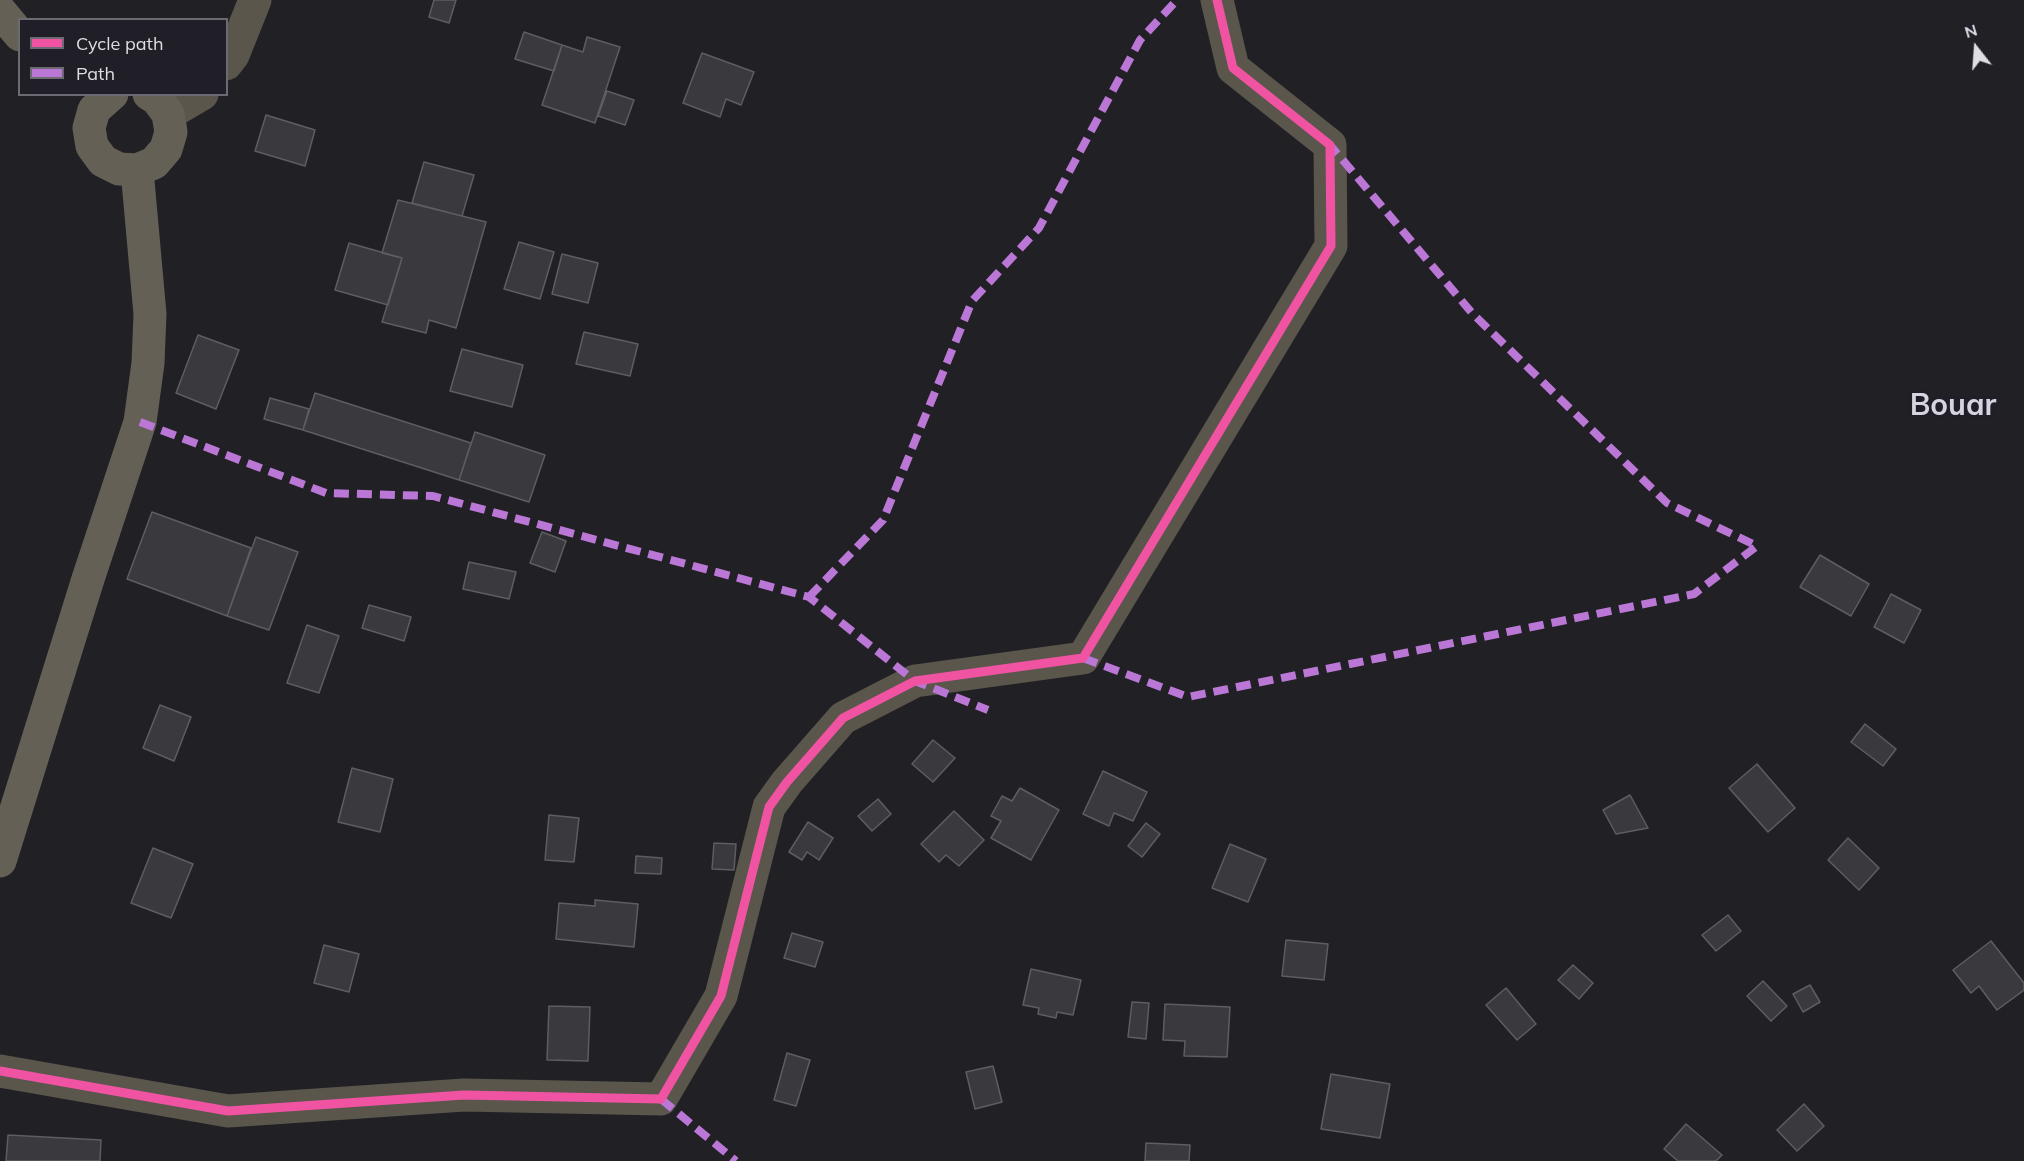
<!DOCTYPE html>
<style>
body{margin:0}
#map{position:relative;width:2024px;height:1161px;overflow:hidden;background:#212025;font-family:Mulish,sans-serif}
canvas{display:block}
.legend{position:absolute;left:18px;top:18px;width:210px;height:78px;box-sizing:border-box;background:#201e27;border:2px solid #6c6b73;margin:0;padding:8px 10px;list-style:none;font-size:18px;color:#dfdee4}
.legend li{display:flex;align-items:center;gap:12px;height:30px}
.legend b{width:30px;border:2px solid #6c6b73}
.north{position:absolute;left:1946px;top:18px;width:60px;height:60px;-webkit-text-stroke:4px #201e27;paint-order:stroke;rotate:343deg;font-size:16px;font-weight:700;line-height:24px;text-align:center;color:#dfdee4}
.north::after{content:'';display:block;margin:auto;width:21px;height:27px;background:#dfdee4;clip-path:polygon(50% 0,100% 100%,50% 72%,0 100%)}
</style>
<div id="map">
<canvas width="2024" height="1161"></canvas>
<ul class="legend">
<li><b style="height:8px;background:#f153a3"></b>Cycle path</li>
<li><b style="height:8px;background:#ba77d6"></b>Path</li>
</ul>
<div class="north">N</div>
</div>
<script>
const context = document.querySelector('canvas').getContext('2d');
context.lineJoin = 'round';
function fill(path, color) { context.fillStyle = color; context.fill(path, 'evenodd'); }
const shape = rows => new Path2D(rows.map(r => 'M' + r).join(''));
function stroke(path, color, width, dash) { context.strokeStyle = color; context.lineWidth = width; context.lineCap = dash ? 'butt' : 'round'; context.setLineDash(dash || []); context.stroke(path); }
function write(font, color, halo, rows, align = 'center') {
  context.font = font + ' Mulish,sans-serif'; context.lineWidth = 6; context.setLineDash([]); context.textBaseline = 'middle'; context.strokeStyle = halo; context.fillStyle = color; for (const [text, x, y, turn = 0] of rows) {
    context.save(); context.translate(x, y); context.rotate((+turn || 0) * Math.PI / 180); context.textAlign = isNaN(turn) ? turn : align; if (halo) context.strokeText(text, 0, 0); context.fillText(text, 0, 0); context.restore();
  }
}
const building = shape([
 [434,0,456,0,449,23,429,17,434,0],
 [524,32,562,45,554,71,515,59,524,32],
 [587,37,620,47,595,123,542,105,562,45,583,52,587,37],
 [702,53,754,72,741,105,726,99,720,117,683,103,702,53],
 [607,91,634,100,625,125,598,116,607,91],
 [266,115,315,130,305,166,255,151,266,115],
 [424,162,474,175,462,216,412,203,424,162],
 [398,200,486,222,456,328,429,320,426,333,382,322,402,258,382,253,398,200],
 [519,242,554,252,540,299,504,289,519,242],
 [349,243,402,258,388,305,335,290,349,243],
 [562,254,598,263,588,303,552,294,562,254],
 [584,332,638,344,630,376,576,364,584,332],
 [198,335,239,350,216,409,176,393,198,335],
 [462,349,523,365,512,407,450,391,462,349],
 [315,393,471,443,459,480,303,430,315,393],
 [270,398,309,409,303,430,264,419,270,398],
 [475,432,545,455,529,502,459,480,475,432],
 [152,512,251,548,227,616,127,579,152,512],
 [542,532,566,541,555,572,530,563,542,532],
 [256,537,298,552,269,630,227,616,256,537],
 [1820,555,1869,584,1851,616,1800,587,1820,555],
 [469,562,516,572,509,599,463,589,469,562],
 [1891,594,1921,610,1904,643,1874,627,1891,594],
 [369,605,411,617,404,641,362,628,369,605],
 [307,625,339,636,319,693,287,683,307,625],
 [160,705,191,717,174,761,143,748,160,705],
 [1865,724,1896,749,1883,766,1851,742,1865,724],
 [933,740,955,758,933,782,912,764,933,740],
 [1757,764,1795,808,1768,832,1729,788,1757,764],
 [352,768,393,779,380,832,338,822,352,768],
 [1103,771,1147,792,1133,821,1114,813,1109,826,1083,814,1103,771],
 [1020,788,1059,810,1031,860,991,838,1001,821,991,816,1002,796,1012,801,1020,788],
 [1630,795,1648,828,1616,834,1603,810,1630,795],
 [878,799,891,814,872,831,858,816,878,799],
 [954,811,984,840,959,866,946,855,939,862,921,844,954,811],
 [549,815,579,818,574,862,545,860,549,815],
 [808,822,833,838,819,860,807,852,802,860,789,852,808,822],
 [1146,823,1160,834,1142,857,1128,846,1146,823],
 [1848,838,1879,868,1859,890,1828,860,1848,838],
 [714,843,736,844,734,870,712,869,714,843],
 [1230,844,1266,859,1248,902,1212,888,1230,844],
 [153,848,193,864,171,918,131,903,153,848],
 [636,856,662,858,661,874,635,873,636,856],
 [595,900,638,904,634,947,556,939,559,903,595,906,595,900],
 [1728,915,1741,931,1716,951,1702,935,1728,915],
 [792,933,823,942,815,967,784,958,792,933],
 [1286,940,1328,944,1324,980,1282,976,1286,940],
 [1991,941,2024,983,2024,990,1997,1010,1979,986,1971,993,1953,970,1991,941],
 [324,945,359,954,349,992,314,983,324,945],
 [1573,965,1593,983,1579,999,1558,980,1573,965],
 [1031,969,1081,980,1073,1015,1057,1012,1056,1018,1038,1014,1039,1008,1023,1005,1031,969],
 [1763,981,1787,1006,1771,1021,1747,996,1763,981],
 [1810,985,1820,1002,1803,1012,1793,994,1810,985],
 [1506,988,1536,1024,1517,1040,1486,1005,1506,988],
 [1132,1002,1149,1003,1146,1039,1128,1037,1132,1002],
 [1165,1004,1230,1007,1227,1057,1184,1056,1185,1041,1163,1040,1165,1004],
 [549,1006,590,1007,588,1061,547,1060,549,1006],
 [787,1053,810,1060,796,1106,774,1100,787,1053],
 [993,1066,1002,1102,975,1109,966,1072,993,1066],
 [1331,1074,1390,1084,1380,1138,1321,1129,1331,1074],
 [1804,1104,1824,1126,1797,1151,1777,1130,1804,1104],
 [1686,1124,1722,1155,1716,1161,1678,1161,1664,1149,1686,1124],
 [8,1135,101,1140,100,1161,6,1161,8,1135],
 [1146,1143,1190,1145,1189,1161,1145,1161,1146,1143]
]);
const minor = shape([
 [226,64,233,55,255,0],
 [168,114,202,94],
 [0,1071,228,1111,464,1095,661,1099,721,996,769,807,787,782,843,718,915,681,1083,658,1331,246,1330,145,1233,68,1217,0]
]);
const major = shape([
 [0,11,20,35],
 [112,94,94,110,89,128,92,146,103,161,119,169,137,170,154,163,166,149,171,132,168,114,157,99,149,94],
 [0,861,88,579,140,422,148,363,150,314,137,170]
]);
const quiet = shape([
 [140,422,326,493,433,496,809,597,915,681,988,710],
 [809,597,883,520,972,301,1039,228,1140,40,1177,0],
 [1083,658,1188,697,1694,594,1757,546,1667,503,1472,313,1330,145],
 [661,1099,736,1161]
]);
const cycleway = shape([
 [0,1071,228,1111,464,1095,661,1099,721,996,769,807,787,782,843,718,915,681,1083,658,1331,246,1330,145,1233,68,1217,0]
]);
const townNames = [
 ["Bouar",1953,406]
];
fill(building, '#3a393e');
stroke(building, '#5e5d61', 1.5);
stroke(minor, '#5a564c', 33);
stroke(major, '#656055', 33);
stroke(quiet, '#ba77d6', 8, [15, 8]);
stroke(cycleway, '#f153a3', 9);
write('bold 30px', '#d6d4df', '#201e27', townNames);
</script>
